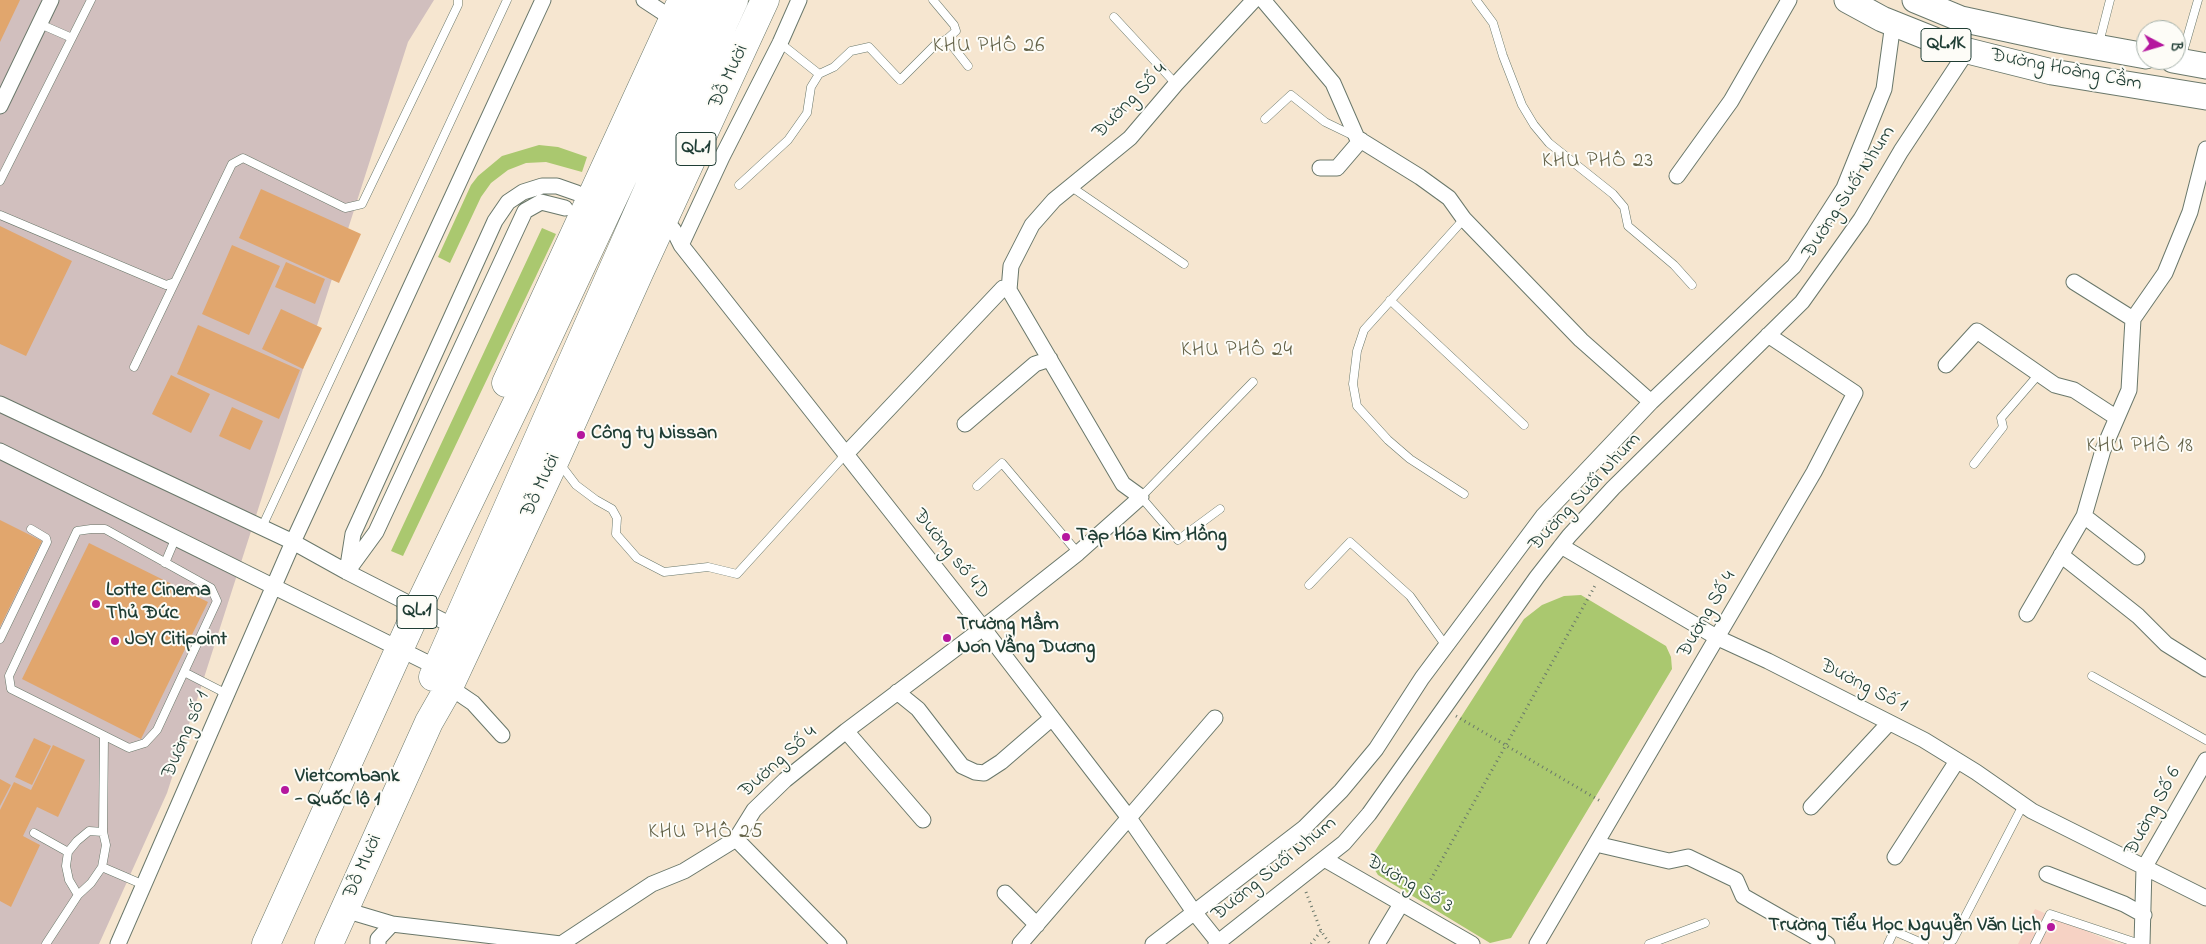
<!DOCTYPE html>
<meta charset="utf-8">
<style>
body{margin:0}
#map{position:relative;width:2206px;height:944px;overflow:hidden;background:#f6e6d0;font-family:"Indie Flower",sans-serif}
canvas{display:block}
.north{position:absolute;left:2136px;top:20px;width:50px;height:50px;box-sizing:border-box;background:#fdfcf7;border:1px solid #a4b0a9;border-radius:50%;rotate:96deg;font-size:14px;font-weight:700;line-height:20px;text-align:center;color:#1f3d34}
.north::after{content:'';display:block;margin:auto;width:18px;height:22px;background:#b5179e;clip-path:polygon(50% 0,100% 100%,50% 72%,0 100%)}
</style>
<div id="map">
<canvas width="2206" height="944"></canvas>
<div class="north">B</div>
</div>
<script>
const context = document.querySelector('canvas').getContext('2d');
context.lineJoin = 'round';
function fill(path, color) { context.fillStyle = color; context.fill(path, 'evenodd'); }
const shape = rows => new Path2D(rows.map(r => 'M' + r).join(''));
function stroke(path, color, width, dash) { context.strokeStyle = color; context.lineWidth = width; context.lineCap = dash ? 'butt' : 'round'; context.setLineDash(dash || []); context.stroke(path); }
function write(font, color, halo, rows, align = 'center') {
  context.font = font + ' "Indie Flower",sans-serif'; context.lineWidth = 4; context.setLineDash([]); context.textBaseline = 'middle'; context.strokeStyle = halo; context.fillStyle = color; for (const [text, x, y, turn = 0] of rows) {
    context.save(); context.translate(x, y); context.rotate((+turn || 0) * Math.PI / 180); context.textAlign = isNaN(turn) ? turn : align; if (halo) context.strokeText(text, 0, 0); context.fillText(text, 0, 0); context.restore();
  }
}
const built = shape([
 [2035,909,2117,944,2018,944]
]);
const industrial = shape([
 [0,0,434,0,408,42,167,793,99,944,0,944]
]);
const green = shape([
 [539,145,558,147,587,157,582,172,546,162,526,163,508,170,491,183,481,197,450,263,438,257,471,185,478,176,502,156],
 [542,228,556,234,403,556,391,551],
 [1581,595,1666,646,1671,657,1672,669,1511,938,1490,943,1378,875,1370,862,1373,854,1524,619,1542,605,1564,596]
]);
const building = shape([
 [0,0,20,0,0,42],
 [261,189,361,234,339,283,239,238],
 [0,226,72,261,26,356,0,344],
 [232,245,280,266,249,335,202,314],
 [286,262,325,279,315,304,275,287],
 [281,309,322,328,303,369,262,349],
 [198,325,300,370,279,419,177,374],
 [171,375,210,394,191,433,152,414],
 [232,407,263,421,250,450,219,436],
 [0,520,42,541,0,627],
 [89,543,208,602,141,739,22,679],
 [34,738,51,746,32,785,15,777],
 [53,745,85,760,58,817,37,807,23,836,40,845,11,907,0,901,0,810,14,782,31,790],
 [0,779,11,785,0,806]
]);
const path = shape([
 [1456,716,1602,802],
 [1306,892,1321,931,1330,944],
 [1421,897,1596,584],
 [1311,944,1321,931]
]);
const lane = shape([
 [933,0,954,25,956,31,947,39,968,66],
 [1476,0,1493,23,1503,56,1522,105,1534,125,1549,143,1613,194,1624,207,1628,226,1674,265,1692,285],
 [1114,17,1176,84],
 [40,24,72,38],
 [780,43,819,74],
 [2099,43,2110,0],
 [2181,59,2198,0],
 [1265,119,1291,95,1325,122,1356,137],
 [0,181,91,0],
 [739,185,788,140,807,113,811,87,819,74,834,67,851,51,869,47,900,80,935,45,947,39],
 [1070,186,1184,264],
 [0,215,166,285,175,282,232,164,243,158,345,208,362,204,458,5,458,0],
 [1464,219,1364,330,1357,351,1353,384,1357,406,1388,440,1410,459,1464,494],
 [1390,300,1524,425],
 [134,367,175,282],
 [560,464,576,485,596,500,612,509,617,518,616,534,637,558,664,572,708,567,737,574,845,455],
 [1974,464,2003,427,2001,418,2039,374],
 [977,486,1002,463,1078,553],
 [1220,509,1178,540,1141,497,1253,382],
 [262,527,507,0],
 [165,563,176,537],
 [1309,585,1350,542,1410,596,1446,646],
 [0,639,47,542,46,538,31,529],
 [184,672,217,601,211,588,105,529,91,529,77,531,9,676,11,689,129,748,145,743,157,730,184,672,227,694],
 [2092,676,2206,740],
 [34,833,68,852],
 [102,867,106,845,103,832,104,736],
 [78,895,69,880,66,866,68,852,77,841,89,831,103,832],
 [46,944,78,895,91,883,102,867,144,885],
 [1649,944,1705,923],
 [1888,944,1894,931,1924,944],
 [1948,944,1953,940,2023,805],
 [2035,944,2050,914,2140,944]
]);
const street = shape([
 [644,0,673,19],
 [1263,0,1333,83,1357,138,1420,177,1449,198,1464,219,1581,340,1651,402],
 [0,106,51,0],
 [1320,168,1337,168,1361,140],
 [1677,176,1731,101,1789,0],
 [673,229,681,245,983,628,1129,818,1194,912,1218,942],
 [681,245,722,157,780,43,799,0],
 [2074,282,2133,319],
 [1946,365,1977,331,2055,385,2074,390,2117,418],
 [0,404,293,542,347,572,461,630],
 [965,424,1035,364,1050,359],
 [0,451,442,670],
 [845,455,1003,288,1009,290],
 [2084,516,2137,557],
 [1561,546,1718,638,1768,661,1924,740,1976,772,2032,811,2206,898],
 [2061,555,2138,616,2166,644,2206,669],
 [349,569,376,532,525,211,541,202,565,208],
 [347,572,353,534,495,221,508,202,523,192,542,186,557,186,577,193],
 [2027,614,2084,516,2103,450,2129,390,2133,319,2165,273,2190,212,2206,149],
 [445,684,473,703,502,735],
 [897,692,918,709,962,766,975,772,984,773,1001,762,1052,718],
 [846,731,923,820],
 [1811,807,1889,723],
 [736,839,839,944],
 [1596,844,1669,861,1688,857,1736,880,1743,896,1827,944],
 [1895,857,1957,761],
 [1326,860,1472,944],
 [2047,874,2124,904,2144,915],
 [1005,893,1037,925],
 [345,910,392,924,561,944,652,884,684,871,736,839,754,810,785,780,846,731,983,628,1078,553,1141,497,1123,484,1009,290,1011,266,1032,225,1054,200,1130,138,1176,84,1254,0],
 [118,944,293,542,543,0],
 [378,944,378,939,392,924],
 [1020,944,1215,718],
 [1153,944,1304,828,1341,791,1376,749,1422,678,1543,516,1651,402,1794,266,1844,188,1884,89,1893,23],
 [1216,944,1344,843,1369,814,1537,577,1569,536,1613,488,1802,302,1861,219,1901,151,1967,51],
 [1377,944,1401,904],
 [1537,944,1814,472,1855,393,1768,335],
 [2142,944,2144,868,2206,760]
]);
const primary = shape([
 [1847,0,1882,19,1952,47,2052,72,2206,97],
 [1915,0,1961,19,2058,40,2146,56],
 [2173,60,2206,66]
]);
const highway = shape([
 [506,383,682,0],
 [433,677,663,156,734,0],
 [266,944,418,608,526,384,706,0],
 [329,944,429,722,449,687,556,458,640,271,765,0]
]);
const markers = [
 [581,435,5,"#b5179e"],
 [1066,537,5,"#b5179e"],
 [96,604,5,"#b5179e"],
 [947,638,5,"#b5179e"],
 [115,641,5,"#b5179e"],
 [285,790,5,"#b5179e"],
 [2051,927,5,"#b5179e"]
];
const shields = [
 [1946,45,50],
 [696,149,40],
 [417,612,40]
];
const shieldNames = [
 ["QL.1K",1946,45],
 ["QL.1",696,149],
 ["QL.1",417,612]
];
const streetNames = [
 ["Đường Hoàng Cầm",2066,71,11],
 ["Đỗ Mười",730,77,-65],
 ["Đường Số 4",1131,102,-46],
 ["Đường Suối Nhum",1850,193,-57],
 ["Đỗ Mười",542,486,-65],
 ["Đường Suối Nhum",1586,493,-47],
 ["Đường số 4D",950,555,51],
 ["Đường Số 4",1708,615,-60],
 ["Đường Số 1",1863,687,27],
 ["Đường số 1",187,735,-67],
 ["Đường Số 4",779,763,-42],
 ["Đường Số 6",2154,812,-62],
 ["Đỗ Mười",364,867,-66],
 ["Đường Suối Nhum",1275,870,-39],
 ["Đường Số 3",1409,885,30]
];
const poiNames = [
 ["Công ty Nissan",591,435],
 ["Tạp Hóa Kim Hồng",1076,537],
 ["Lotte Cinema",106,592],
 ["Thủ Đức",106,615],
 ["Trường Mầm",957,626],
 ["Non Vầng Dương",957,649],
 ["JOY Citipoint",125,641],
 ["Vietcombank",295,778],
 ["- Quốc lộ 1",295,801],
 ["Trường Tiểu Học Nguyễn Văn Lịch",2041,927,"right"]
];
const neighbourhoodNames = [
 ["KHU PHỐ 26",989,48],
 ["KHU PHỐ 23",1598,163],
 ["KHU PHỐ 24",1237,352],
 ["KHU PHỐ 18",2140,448],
 ["KHU PHỐ 25",706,834]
];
fill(built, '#f6d2c4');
fill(industrial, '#d1bfbe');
fill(green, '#aac86f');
fill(building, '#e1a66d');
stroke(lane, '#6a786b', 9);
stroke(street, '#6a786b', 17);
stroke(primary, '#6a786b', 27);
stroke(highway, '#6a786b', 29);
stroke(path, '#6a786b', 3, [1, 4]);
stroke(lane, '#fff', 8);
stroke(street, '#fff', 15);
stroke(primary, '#fff', 25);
stroke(highway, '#fff', 28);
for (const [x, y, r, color] of markers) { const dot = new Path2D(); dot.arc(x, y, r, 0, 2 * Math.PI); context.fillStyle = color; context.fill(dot); stroke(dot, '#fdfcf7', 2); }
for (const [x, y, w] of shields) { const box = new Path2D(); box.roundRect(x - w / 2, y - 16.5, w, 33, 4); context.fillStyle = '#fdfcf7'; context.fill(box); stroke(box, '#1f3d34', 1); }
write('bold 19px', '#1f3d34', null, shieldNames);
write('20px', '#1f3d34', '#fdfcf7', streetNames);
write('bold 20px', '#1f3d34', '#fdfcf7', poiNames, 'left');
context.letterSpacing = '1px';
write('21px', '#636248', '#fdfcf7', neighbourhoodNames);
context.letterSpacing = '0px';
</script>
